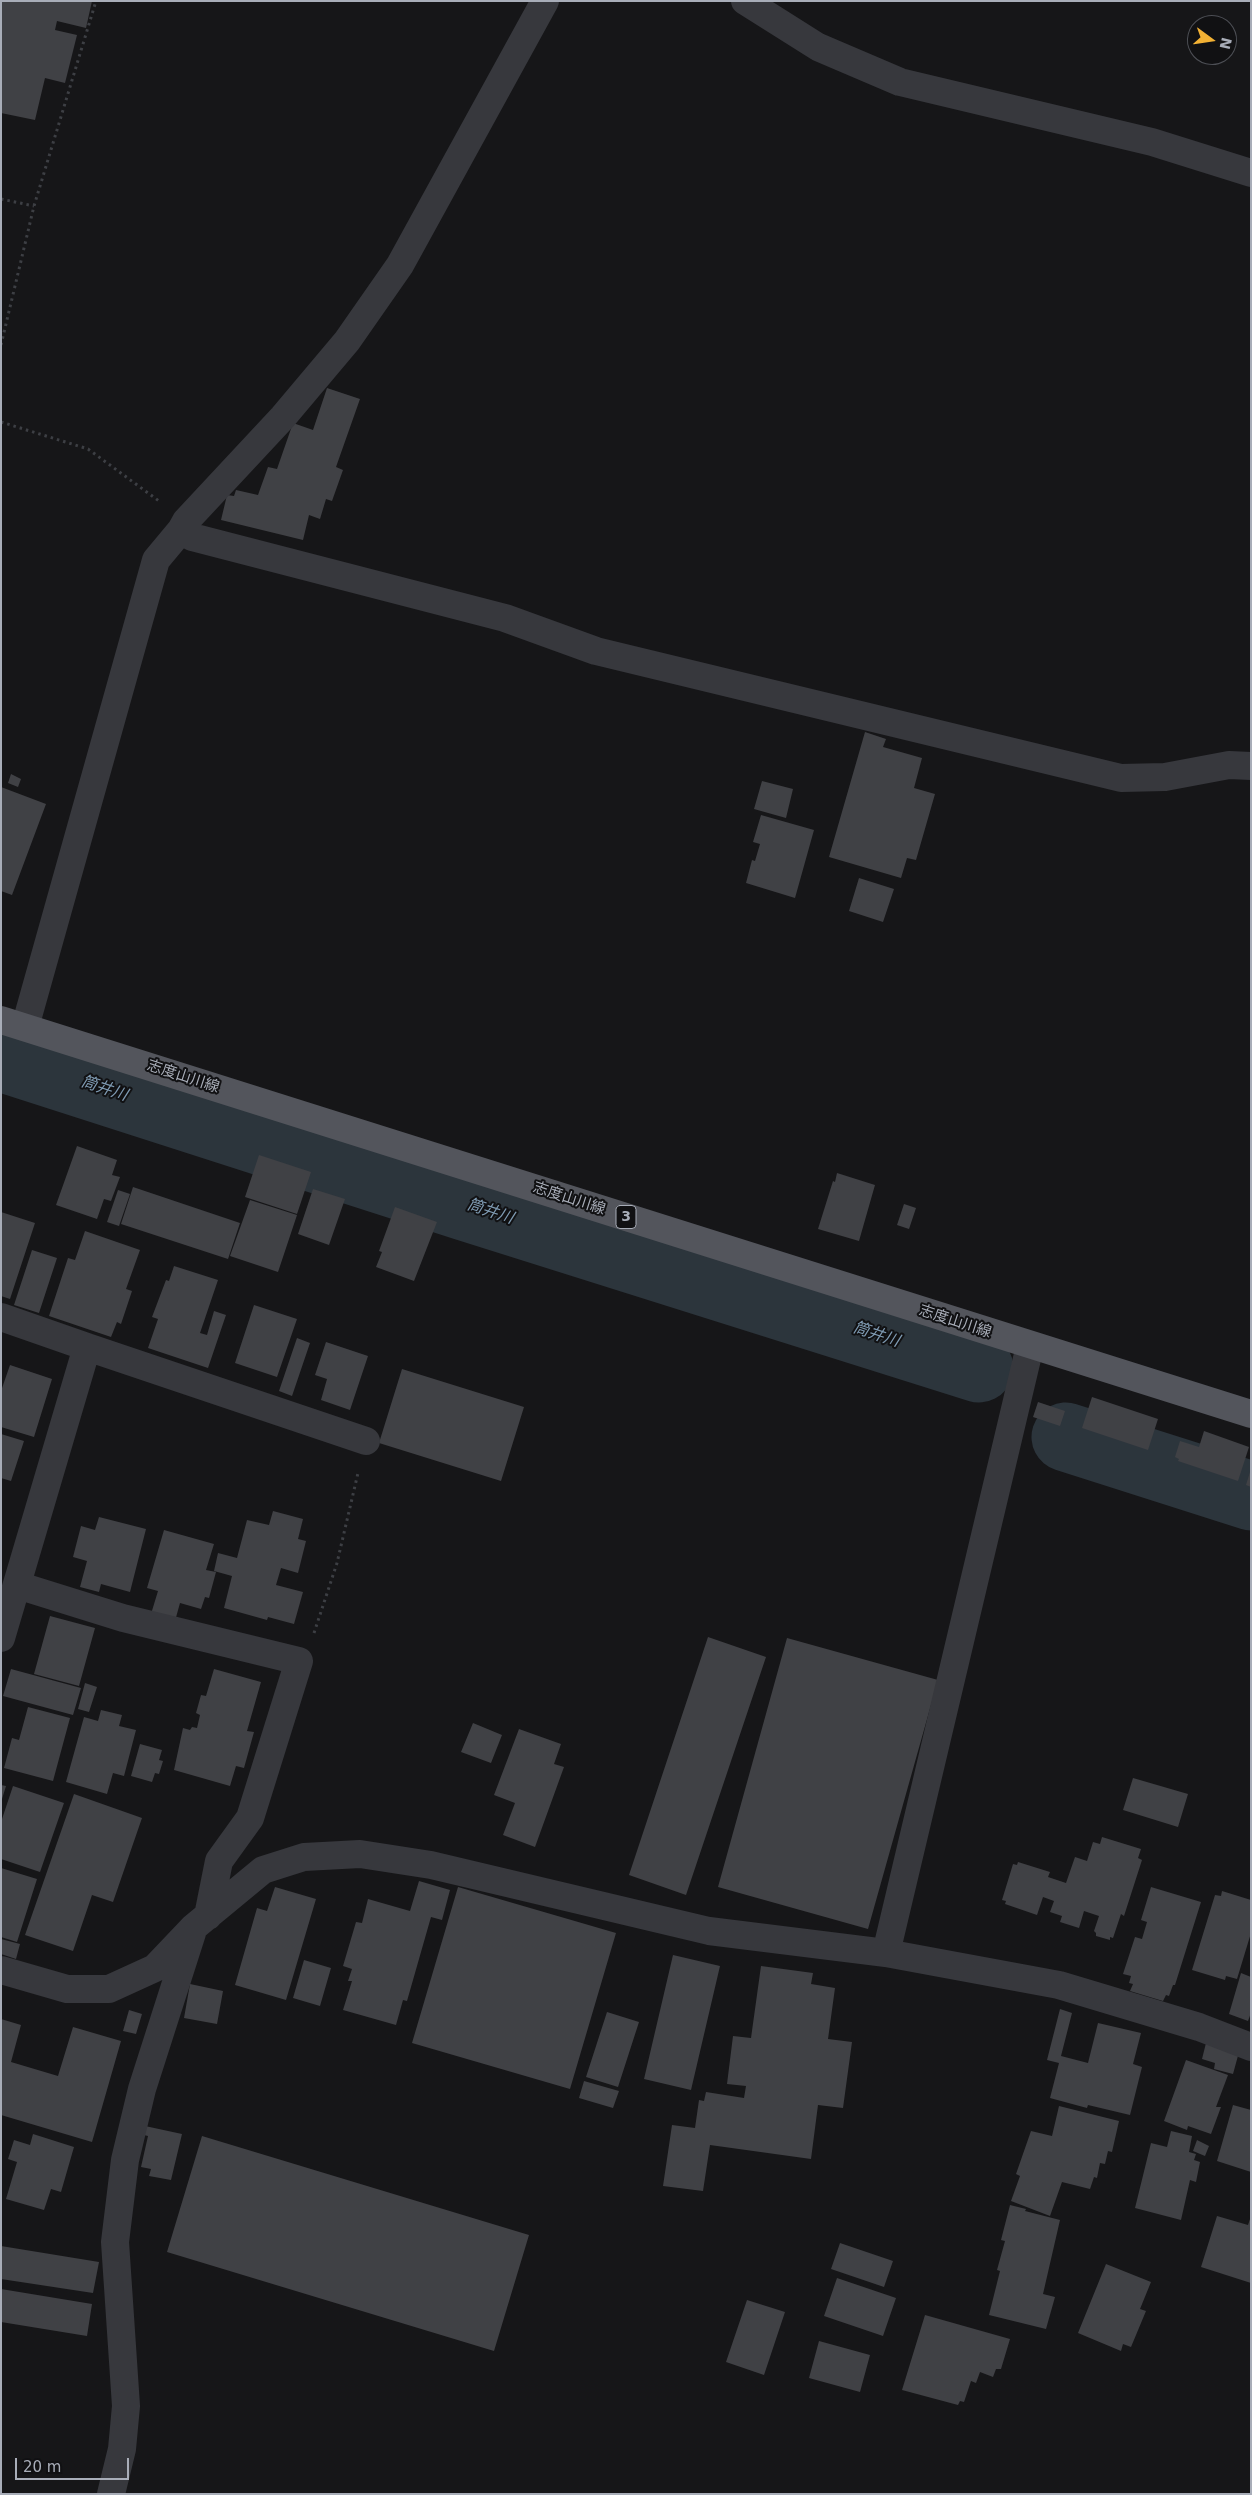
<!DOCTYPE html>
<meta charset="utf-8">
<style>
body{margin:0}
#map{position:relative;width:1252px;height:2495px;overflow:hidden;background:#161618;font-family:"DejaVu Sans",sans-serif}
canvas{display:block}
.frame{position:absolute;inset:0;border:2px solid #a8adb8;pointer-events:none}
.north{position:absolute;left:1187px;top:15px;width:50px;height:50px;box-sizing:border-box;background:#111113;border:1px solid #4d4f55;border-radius:50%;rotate:104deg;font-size:14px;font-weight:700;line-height:20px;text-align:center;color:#a8adb8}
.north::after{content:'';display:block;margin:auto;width:18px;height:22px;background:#f2b134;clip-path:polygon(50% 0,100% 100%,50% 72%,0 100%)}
.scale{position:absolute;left:15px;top:2458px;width:114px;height:22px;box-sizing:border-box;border:2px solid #a8adb8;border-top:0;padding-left:6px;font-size:15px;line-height:18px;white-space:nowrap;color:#a8adb8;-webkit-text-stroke:4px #111113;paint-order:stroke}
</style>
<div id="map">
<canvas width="1252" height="2495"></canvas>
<div class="frame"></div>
<div class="north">N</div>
<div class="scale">20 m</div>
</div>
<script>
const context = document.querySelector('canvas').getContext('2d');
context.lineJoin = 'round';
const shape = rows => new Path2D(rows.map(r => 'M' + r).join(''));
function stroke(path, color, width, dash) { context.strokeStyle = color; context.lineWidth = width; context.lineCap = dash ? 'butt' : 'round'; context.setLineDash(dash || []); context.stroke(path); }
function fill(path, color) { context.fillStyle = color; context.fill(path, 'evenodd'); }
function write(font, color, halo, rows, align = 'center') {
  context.font = font + ' "DejaVu Sans","Noto Sans JP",sans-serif'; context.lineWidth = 4; context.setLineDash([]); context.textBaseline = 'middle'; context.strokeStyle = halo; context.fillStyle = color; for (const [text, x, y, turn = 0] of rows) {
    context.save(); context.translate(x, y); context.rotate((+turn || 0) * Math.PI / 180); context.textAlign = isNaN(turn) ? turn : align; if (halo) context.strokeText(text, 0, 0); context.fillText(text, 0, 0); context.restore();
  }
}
const river = shape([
 [1,1057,464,1206,979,1368],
 [1066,1437,1251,1496]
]);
const building = shape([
 [1,1,92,1,86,28,57,21,55,30,77,35,65,83,45,78,35,120,1,113],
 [327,388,360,399,336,467,343,470,332,501,326,499,320,519,309,515,303,540,221,520,227,495,234,496,236,490,258,495,268,467,277,469,293,423,313,430],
 [865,732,886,739,883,747,922,758,914,788,935,794,916,860,907,858,901,878,829,857],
 [11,774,21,779,18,787,8,783],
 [762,781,793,789,786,818,754,809],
 [1,787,46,804,12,895,1,891],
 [761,815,814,830,795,898,746,883,752,860,755,861,760,844,753,842],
 [859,878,894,889,883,922,849,911],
 [77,1146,117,1160,112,1175,120,1177,111,1201,104,1199,97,1219,56,1205],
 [259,1155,311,1172,297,1214,245,1197],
 [837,1173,875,1185,859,1241,818,1229,833,1181,835,1182],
 [133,1187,240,1223,228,1259,121,1224],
 [313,1189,345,1199,329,1245,298,1234],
 [118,1190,130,1194,119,1226,107,1222],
 [250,1200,297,1215,278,1272,230,1256],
 [904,1204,916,1208,909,1229,897,1225],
 [395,1207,437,1222,414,1281,376,1267,382,1252,379,1251],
 [1,1212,35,1223,10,1299,1,1296],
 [85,1231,140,1250,126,1289,132,1291,121,1324,117,1322,111,1337,49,1316,68,1258,75,1260],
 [32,1250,57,1258,39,1313,14,1305],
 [174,1266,218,1280,200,1333,207,1335,214,1311,226,1315,208,1368,148,1348,158,1319,152,1317,166,1280,169,1281],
 [254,1305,297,1319,277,1377,235,1363],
 [297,1338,310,1343,292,1396,279,1391],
 [326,1342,368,1356,350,1410,321,1400,327,1379,315,1375],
 [10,1365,52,1379,34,1437,1,1427,1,1391],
 [402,1369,524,1407,501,1481,379,1443],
 [1092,1397,1158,1419,1148,1450,1082,1428],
 [1038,1402,1065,1411,1060,1426,1033,1417],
 [1204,1431,1249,1447,1238,1481,1178,1461,1179,1459,1175,1457,1180,1441,1199,1447],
 [1,1434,24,1441,11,1481,1,1478],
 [1250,1472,1251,1472,1251,1487,1246,1485],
 [273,1511,303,1519,298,1539,306,1541,298,1573,281,1568,276,1585,303,1592,294,1624,268,1617,267,1620,224,1608,232,1576,214,1571,218,1553,237,1558,247,1520,269,1525],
 [99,1517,146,1529,130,1592,101,1584,99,1592,80,1587,87,1561,73,1557,81,1526,95,1530],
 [164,1530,214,1544,206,1570,216,1572,209,1598,205,1597,201,1609,180,1603,175,1621,151,1614,158,1591,147,1588],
 [50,1616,95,1628,79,1686,34,1674],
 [708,1637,766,1657,686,1895,629,1875],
 [787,1638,938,1680,868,1929,718,1887],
 [11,1669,81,1688,73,1715,3,1696],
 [214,1669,261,1682,247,1731,254,1732,244,1768,236,1766,230,1786,174,1770,183,1728,190,1730,192,1727,197,1728,200,1715,196,1713,201,1695,206,1696],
 [85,1683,97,1687,89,1712,78,1709],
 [28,1707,70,1718,53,1781,4,1768,12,1738,19,1740],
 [101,1710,122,1715,119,1726,136,1730,124,1776,113,1773,107,1794,66,1782,84,1717,98,1721],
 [473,1723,502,1735,491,1763,461,1752],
 [519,1729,561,1744,554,1764,564,1767,535,1847,503,1835,515,1803,494,1795],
 [140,1744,162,1750,159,1760,163,1761,159,1774,155,1773,152,1782,131,1776],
 [1133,1778,1188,1794,1178,1827,1123,1810],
 [1,1785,6,1786,2,1799,1,1799],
 [13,1786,64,1803,40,1872,1,1859,1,1822],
 [74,1794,142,1818,113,1902,92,1895,73,1951,25,1935],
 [1102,1837,1141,1849,1138,1858,1142,1860,1124,1916,1121,1914,1113,1938,1110,1937,1110,1940,1096,1936,1096,1933,1094,1931,1099,1916,1084,1911,1079,1928,1060,1922,1062,1916,1050,1912,1054,1901,1043,1897,1037,1915,1005,1904,1006,1901,1002,1900,1013,1864,1017,1865,1018,1862,1050,1872,1048,1877,1066,1883,1075,1857,1087,1861,1093,1842,1100,1844],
 [1,1868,37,1879,17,1942,1,1937],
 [419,1881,450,1890,442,1920,431,1917,407,2001,403,2000,396,2025,343,2010,352,1981,348,1981,352,1969,343,1966,356,1922,362,1923,368,1899,410,1911],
 [275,1887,316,1899,286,2000,235,1985,257,1908,267,1911],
 [458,1887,616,1933,570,2089,412,2043],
 [1151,1887,1201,1902,1175,1985,1173,1985,1169,1996,1166,1995,1163,2001,1130,1991,1133,1984,1129,1983,1131,1976,1123,1974,1135,1937,1142,1939,1147,1922,1141,1920],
 [1222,1891,1251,1900,1251,1933,1237,1979,1226,1976,1225,1980,1192,1970,1215,1895,1221,1896],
 [1,1939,20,1944,16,1959,1,1954],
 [673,1955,720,1966,691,2090,644,2079],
 [304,1960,331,1968,320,2006,293,1998],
 [761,1966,813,1973,811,1984,835,1988,828,2039,852,2042,843,2108,818,2105,811,2159,710,2145,703,2191,663,2186,672,2125,695,2128,699,2100,704,2101,706,2092,744,2098,746,2086,727,2084,733,2036,751,2038],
 [1241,1973,1251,1977,1251,2013,1248,2021,1229,2014],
 [190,1984,223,1991,217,2024,184,2018],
 [1060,2009,1072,2013,1061,2056,1088,2063,1098,2023,1141,2033,1133,2064,1142,2067,1130,2115,1088,2105,1087,2108,1050,2098,1059,2063,1047,2060],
 [129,2010,142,2014,136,2034,123,2031],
 [607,2012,639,2022,618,2087,586,2077],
 [1,2019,21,2025,11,2062,58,2076,73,2027,121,2041,92,2142,1,2115],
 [1206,2043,1239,2052,1233,2074,1214,2069,1215,2063,1202,2059],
 [1186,2060,1228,2075,1216,2107,1221,2107,1211,2134,1188,2126,1187,2130,1164,2121],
 [584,2081,619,2091,613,2108,579,2098],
 [1233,2105,1251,2110,1251,2172,1217,2161],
 [1059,2106,1119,2121,1112,2152,1108,2151,1105,2164,1100,2163,1097,2178,1094,2177,1090,2189,1062,2182,1050,2216,1011,2201,1020,2176,1016,2174,1031,2131,1052,2136],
 [145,2126,182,2134,171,2180,149,2176,151,2169,141,2167,148,2136,144,2135],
 [1171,2131,1192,2136,1189,2152,1196,2154,1194,2160,1200,2162,1196,2182,1190,2180,1181,2220,1135,2208,1151,2143,1167,2147],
 [33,2134,74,2147,61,2192,51,2189,44,2210,6,2199,17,2162,8,2159,14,2140,30,2145],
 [202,2136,529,2235,494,2351,167,2252],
 [1197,2140,1209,2146,1205,2156,1193,2151],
 [1010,2205,1026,2209,1025,2211,1060,2220,1043,2294,1055,2297,1046,2329,989,2315,1000,2271,997,2270,1005,2241,1001,2240],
 [1217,2216,1248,2225,1251,2216,1251,2283,1201,2267],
 [840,2243,893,2261,884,2287,831,2269],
 [1,2246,99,2262,93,2293,1,2279],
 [1106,2264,1151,2282,1140,2309,1146,2311,1131,2347,1123,2344,1121,2351,1078,2333],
 [837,2278,896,2298,883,2336,824,2316],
 [1,2289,92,2304,87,2336,1,2322],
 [747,2300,785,2312,764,2375,726,2362],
 [925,2315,1010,2339,1001,2369,996,2369,993,2377,980,2372,976,2383,971,2381,964,2402,960,2401,958,2405,902,2390],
 [819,2341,870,2355,860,2392,809,2378]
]);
const path = shape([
 [1,199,34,206],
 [1,345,34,206,96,1],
 [1,422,88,449,159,501],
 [314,1633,337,1563,358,1473]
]);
const minor = shape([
 [745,1,818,47,900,82,1152,142,1251,173],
 [181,530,192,537,505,618,596,651,1121,778,1165,777,1229,765,1251,766],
 [25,1027,156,560,181,530,186,521,283,417,347,341,400,265,545,1],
 [1,1317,87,1347,1,1638],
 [87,1347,366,1441],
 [17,1585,123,1618,299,1661,250,1818,219,1861,208,1916],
 [886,1953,1030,1346],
 [1,1970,67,1989,109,1989,155,1968,194,1927,263,1870,304,1857,360,1854,431,1865,709,1931,886,1953,1059,1985,1199,2027,1251,2047],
 [111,2494,122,2449,126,2406,115,2242,125,2160,142,2089,192,1933]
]);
const major = shape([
 [1,1020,1251,1414]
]);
const shields = [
 [626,1217,20]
];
const shieldNames = [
 ["3",626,1217]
];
const streetNames = [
 ["志度山川線",183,1077,18],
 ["志度山川線",569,1199,18],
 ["志度山川線",955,1322,18]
];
const waterNames = [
 ["筒井川",104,1089,18],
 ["筒井川",490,1212,18],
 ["筒井川",876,1335,18]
];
stroke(river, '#2c353c', 69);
fill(building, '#404145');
stroke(path, '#3d3f44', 3, [2.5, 4]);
stroke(minor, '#37383d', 28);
stroke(major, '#53555c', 28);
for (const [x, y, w] of shields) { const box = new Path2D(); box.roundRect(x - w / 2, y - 11.5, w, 23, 4); context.fillStyle = '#111113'; context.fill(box); stroke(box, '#a8adb8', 1); }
write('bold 14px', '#a8adb8', null, shieldNames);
write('15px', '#a8adb8', '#111113', streetNames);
write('italic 16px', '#7f9bb3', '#111113', waterNames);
</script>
